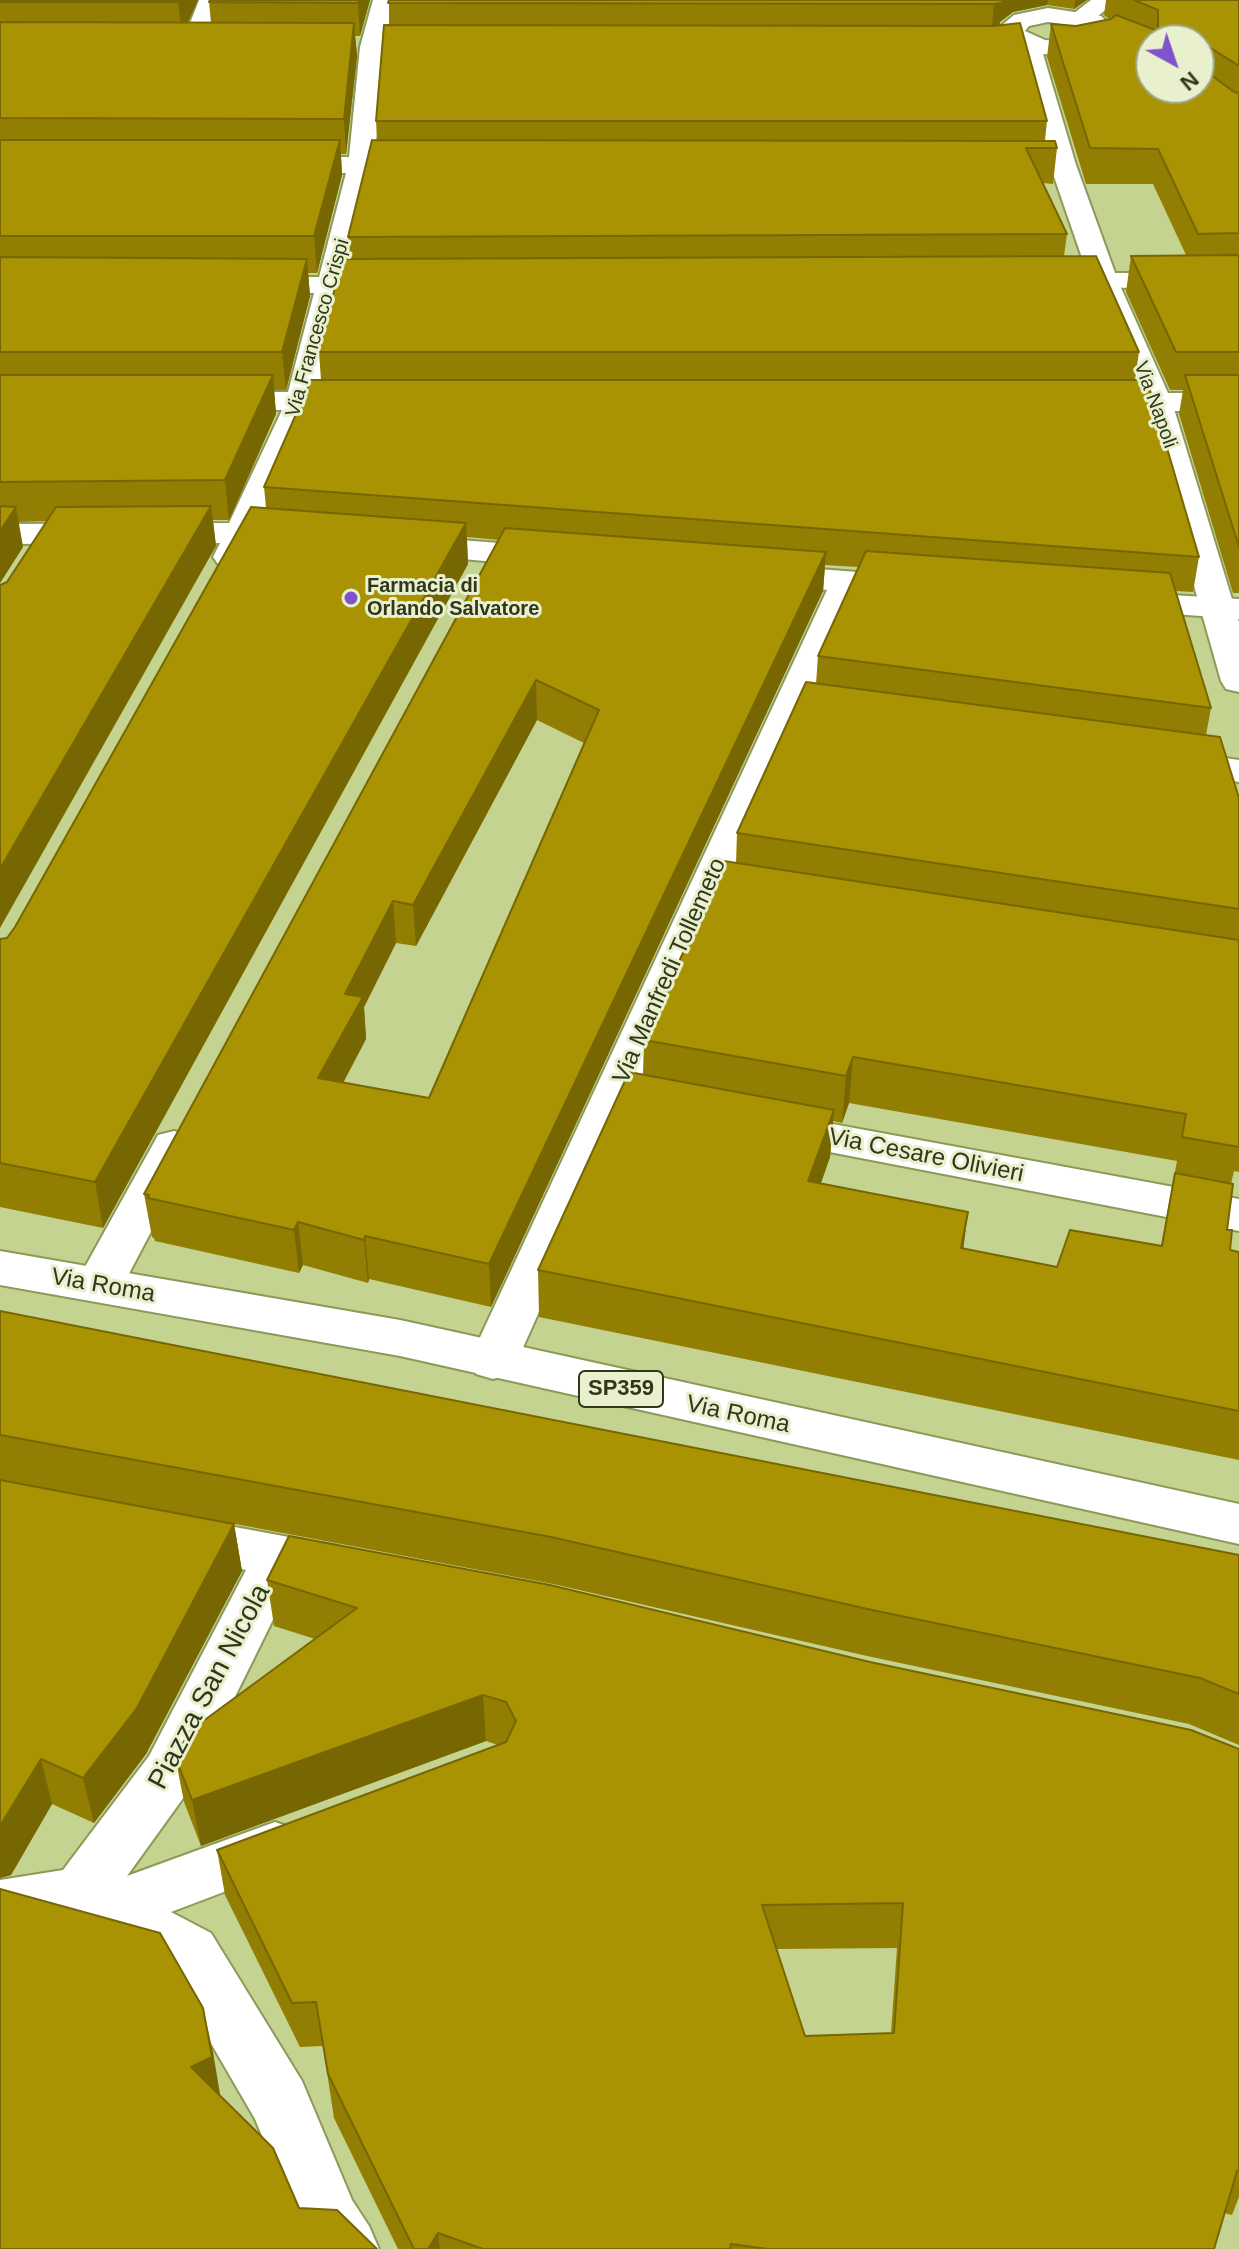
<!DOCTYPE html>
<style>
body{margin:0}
#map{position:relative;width:1239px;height:2249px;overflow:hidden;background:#c5d390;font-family:Helvetica,sans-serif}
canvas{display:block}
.north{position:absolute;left:1135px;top:24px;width:80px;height:80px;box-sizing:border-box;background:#e8f0ce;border:2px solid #9fa686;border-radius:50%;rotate:140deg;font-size:22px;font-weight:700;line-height:32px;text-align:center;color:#31371b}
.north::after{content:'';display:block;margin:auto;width:28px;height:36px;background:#8052cb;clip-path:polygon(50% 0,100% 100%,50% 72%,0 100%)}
</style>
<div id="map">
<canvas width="1239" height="2249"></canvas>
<div class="north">N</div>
</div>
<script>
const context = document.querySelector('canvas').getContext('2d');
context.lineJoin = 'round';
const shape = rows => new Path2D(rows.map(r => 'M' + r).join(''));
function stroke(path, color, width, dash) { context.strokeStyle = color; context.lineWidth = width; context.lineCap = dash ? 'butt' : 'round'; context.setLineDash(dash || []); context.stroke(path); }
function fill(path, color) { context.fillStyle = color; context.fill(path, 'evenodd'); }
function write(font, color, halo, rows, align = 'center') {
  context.font = font + ' Helvetica,sans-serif'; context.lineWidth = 6; context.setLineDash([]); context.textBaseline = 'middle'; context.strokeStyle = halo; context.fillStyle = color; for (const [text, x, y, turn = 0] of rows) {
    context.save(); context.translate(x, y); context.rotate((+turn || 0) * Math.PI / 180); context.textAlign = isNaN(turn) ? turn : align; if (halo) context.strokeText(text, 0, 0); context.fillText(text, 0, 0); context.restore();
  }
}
const minor = shape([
 [199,0,221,0,205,46,201,51,193,53,185,51,181,46,199,0],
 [373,0,395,0,384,47,375,157,426,157,435,160,439,165,435,170,426,173,372,173,347,277,394,277,404,279,408,285,404,291,394,293,342,293,318,392,361,392,372,395,376,401,372,407,361,410,312,410,261,525,295,527,307,530,311,537,307,544,295,547,253,544,242,564,230,567,218,564,213,557,220,543,0,544,0,524,229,523,282,410,217,410,206,407,202,401,206,395,217,392,288,392,314,293,250,293,240,291,236,285,240,279,250,277,319,277,346,173,282,173,273,170,269,165,273,160,282,157,349,157,360,47,373,0],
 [1091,0,1117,0,1090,23,1074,23,1070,18,1074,13,1091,0],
 [1058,273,1239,273,1239,289,1048,287,1044,281,1048,275,1058,273],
 [1113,393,1239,393,1239,411,1113,411,1102,408,1098,402,1102,396,1113,393],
 [408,536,551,547,563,550,568,557,563,564,551,567,396,553,391,546,396,539,408,536],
 [767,565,909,576,921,579,926,586,921,593,909,596,860,592,517,1361,510,1374,493,1379,476,1374,469,1361,827,590,755,582,750,575,755,568,767,565],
 [1122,592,1239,599,1239,619,1110,609,1105,602,1110,595,1122,592],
 [1170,750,1239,760,1239,782,1157,769,1151,761,1157,753,1170,750],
 [773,1113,1239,1199,1239,1231,757,1138,751,1128,757,1118,773,1113],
 [174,1131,190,1135,196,1146,123,1285,116,1297,99,1302,82,1297,75,1285,152,1146,158,1135,174,1131],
 [181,1517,337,1546,356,1552,363,1567,356,1582,337,1588,293,1579,189,1790,127,1876,275,1822,295,1829,304,1847,295,1865,171,1912,211,1933,302,2081,352,2200,369,2226,379,2249,309,2249,255,2119,169,1971,75,1921,0,1932,0,1880,63,1870,149,1756,246,1570,163,1551,155,1537,163,1523,181,1517]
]);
const major = shape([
 [1048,8,1101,16,1120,34,1106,49,1072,56,1043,54,1076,165,1118,281,1172,402,1239,622,1239,692,1226,689,1221,681,1142,402,1090,281,1050,165,1017,45,1001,34,1002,25,1014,15,1048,8],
 [1048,22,1086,27,1094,34,1090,38,1072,42,1045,40,1025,31,1029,26,1048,22],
 [0,1251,400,1320,1239,1504,1239,1544,400,1356,0,1285,0,1251]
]);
const wall = shape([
 [0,0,198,0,188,22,211,23,209,2,370,0,360,36,355,36,357,56,346,154,341,154,342,175,317,273,308,273,310,296,286,390,274,390,276,414,229,520,213,520,216,546,7,582,47,521,18,522,23,547,0,583],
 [389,0,1087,0,1074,9,1047,5,1013,12,1000,22,1000,25,1047,121,1045,140,1057,148,1053,184,1043,183,1067,234,1064,256,1139,352,1135,380,1199,557,1193,592,1176,591,1211,708,1206,735,1239,798,1239,1172,1234,1171,1231,1184,1227,1230,1230,1250,1239,1252,1239,1460,539,1317,538,1270,643,1074,644,1040,736,863,737,833,816,684,818,656,858,567,825,565,823,591,491,1307,369,1279,368,1283,303,1265,299,1273,155,1241,154,1238,152,1237,144,1194,499,540,467,537,468,564,103,1228,0,1207,0,939,7,938,15,927,266,508,264,487,321,380,319,352,350,259,348,237,377,140,376,121,389,25],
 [537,720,584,743,429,1098,343,1083,366,1039,364,1007,396,943,416,946],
 [849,1103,1177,1161,1161,1246,1057,1267,963,1248,968,1212,821,1183,830,1157,833,1121,842,1123],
 [1106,0,1239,0,1239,593,1233,593,1179,414,1183,390,1170,390,1126,292,1131,256,1186,255,1153,184,1086,184,1047,57,1051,24,1076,26,1109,19,1104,15],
 [1151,40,1199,40,1199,88],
 [0,1311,1239,1555,1239,1745,1189,1724,867,1656,553,1584,92,1497,234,1524,242,1571,146,1754,94,1823,52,1804,11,1875,0,1878],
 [267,1580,1239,1749,1239,2197,1232,2215,1224,2213,1214,2249,398,2249,334,2118,323,2046,300,2047,225,1895,217,1850,498,1745,486,1741,201,1846,184,1802,175,1756,315,1639,274,1626],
 [897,1948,891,2033,805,2036,776,1949]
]);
const shadedWall = shape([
 [179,0,198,0,182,35,178,2],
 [359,0,370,0,360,36,358,3],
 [1002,0,1048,0,1047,5,1013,12,1000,22,999,36,991,37,994,4],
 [1075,0,1087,0,1074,9],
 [354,23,357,56,346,154,344,119],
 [1206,45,1201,78,1199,79,1199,65,1202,46],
 [340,140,342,175,317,273,314,236],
 [307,259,310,296,286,390,282,352],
 [273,375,276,414,229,520,225,480],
 [211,506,216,546,0,928,0,869],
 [16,507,23,547,0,583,0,531],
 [466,523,468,564,103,1228,95,1182],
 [826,552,823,591,491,1307,489,1264],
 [536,680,537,720,416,946,413,905],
 [393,901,396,943,364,1007,366,1039,323,1121,318,1078,345,994],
 [853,1057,849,1103,842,1123,846,1076],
 [834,1110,830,1157,805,1228,808,1181],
 [968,1212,962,1259,961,1248],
 [298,1222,303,1265,299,1273,294,1230],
 [365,1236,369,1279,368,1283,364,1240],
 [234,1524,242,1571,146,1754,94,1823,83,1778],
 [483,1695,486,1741,201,1846,192,1800],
 [41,1759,52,1804,11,1875,0,1878,0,1826],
 [203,2008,213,2052,221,2100,191,2067],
 [438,2233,440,2249,428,2249]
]);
const building = shape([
 [0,0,179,0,178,2,0,2,0,0],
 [210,0,359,0,358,3,209,2,210,0],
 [389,0,1003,0,1002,3,994,4,388,3,389,0],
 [1134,0,1239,0,1239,66,1206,45,1202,46,1201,51,1199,52,1199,40,1151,40,1151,88,1199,88,1199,66,1234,92,1239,93,1239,233,1198,234,1158,149,1090,148,1051,24,1076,26,1111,19,1116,15,1158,31,1158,10,1134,0],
 [0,22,354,23,344,119,0,118,0,22],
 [1020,23,1047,121,376,121,384,25,994,26,1020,23],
 [0,140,340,140,314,236,0,236,0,140],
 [372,140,1055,141,1057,148,1026,148,1067,234,348,237,372,140],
 [1239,255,1239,352,1176,352,1131,256,1239,255],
 [1096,256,1139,352,319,352,342,259,1096,256],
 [0,257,307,259,282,352,0,352,0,257],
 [0,375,273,375,225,480,0,482,0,375],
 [1185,375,1239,375,1239,547,1185,375],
 [311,380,1147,380,1199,557,264,487,311,380],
 [0,506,16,507,0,531,0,506],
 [211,506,0,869,0,585,7,582,56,507,211,506],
 [251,507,466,523,95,1182,0,1163,0,939,7,938,15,927,251,507],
 [505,528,826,552,489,1264,365,1236,364,1240,298,1222,294,1230,148,1198,149,1195,144,1194,505,528],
 [536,680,599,710,429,1098,318,1078,363,997,345,994,393,901,413,905,536,680],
 [866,551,1170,573,1211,708,818,656,866,551],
 [806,682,1220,737,1239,798,1239,909,737,833,806,682],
 [724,861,1239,940,1239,1147,1182,1137,1186,1114,853,1057,846,1076,644,1040,724,861],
 [629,1072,834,1110,808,1181,968,1212,961,1248,1057,1267,1070,1230,1162,1246,1175,1173,1233,1184,1227,1230,1232,1230,1230,1250,1239,1252,1239,1411,538,1270,629,1072],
 [0,1311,1239,1555,1239,1694,1200,1678,872,1610,551,1537,0,1435,0,1311],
 [0,1480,234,1524,137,1708,83,1778,41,1759,0,1826,0,1480],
 [289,1536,550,1585,870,1662,1191,1730,1239,1749,1239,2171,1237,2171,1214,2249,767,2249,731,2244,730,2249,483,2249,438,2233,428,2249,414,2249,328,2074,316,2002,292,2003,217,1850,506,1742,516,1721,506,1702,483,1695,192,1800,175,1756,191,1730,357,1608,267,1580,289,1536],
 [903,1903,894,2033,805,2036,762,1905,903,1903],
 [0,1889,160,1933,203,2008,212,2057,191,2067,273,2148,299,2208,337,2210,377,2249,0,2249,0,1889]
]);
const markers = [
 [351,598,8,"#8052cb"]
];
const farStreetnames = [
 ["Via Francesco Crispi",318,328,-74],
 ["Via Napoli",1155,405,70]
];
const farPoinames = [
 ["Farmacia di",367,586],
 ["Orlando Salvatore",367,609]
];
const shields = [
 [621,1389,84]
];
const shieldNames = [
 ["SP359",621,1389]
];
const streetNames = [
 ["Via Manfredi Tollemeto",670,971,-66],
 ["Via Cesare Olivieri",926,1156,11],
 ["Via Roma",103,1286,10],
 ["Via Roma",738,1415,12]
];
const nearStreetnames = [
 ["Piazza San Nicola",210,1687,-62]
];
stroke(minor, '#8c9958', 4);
stroke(major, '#8c9958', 4);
fill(minor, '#fff');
fill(major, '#fff');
fill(wall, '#927e03');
fill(shadedWall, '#776702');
fill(building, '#aa9303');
stroke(building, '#776702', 2);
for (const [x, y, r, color] of markers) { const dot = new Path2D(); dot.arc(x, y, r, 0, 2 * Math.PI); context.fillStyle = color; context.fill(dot); stroke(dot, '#e8f0ce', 3); }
write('20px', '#31371b', '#e8f0ce', farStreetnames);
write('bold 20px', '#31371b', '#e8f0ce', farPoinames, 'left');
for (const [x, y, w] of shields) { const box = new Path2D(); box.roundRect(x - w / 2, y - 18, w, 36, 6); context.fillStyle = '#e8f0ce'; context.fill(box); stroke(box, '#31371b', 2); }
write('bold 22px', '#31371b', null, shieldNames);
write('24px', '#31371b', '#e8f0ce', streetNames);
write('28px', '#31371b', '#e8f0ce', nearStreetnames);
</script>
